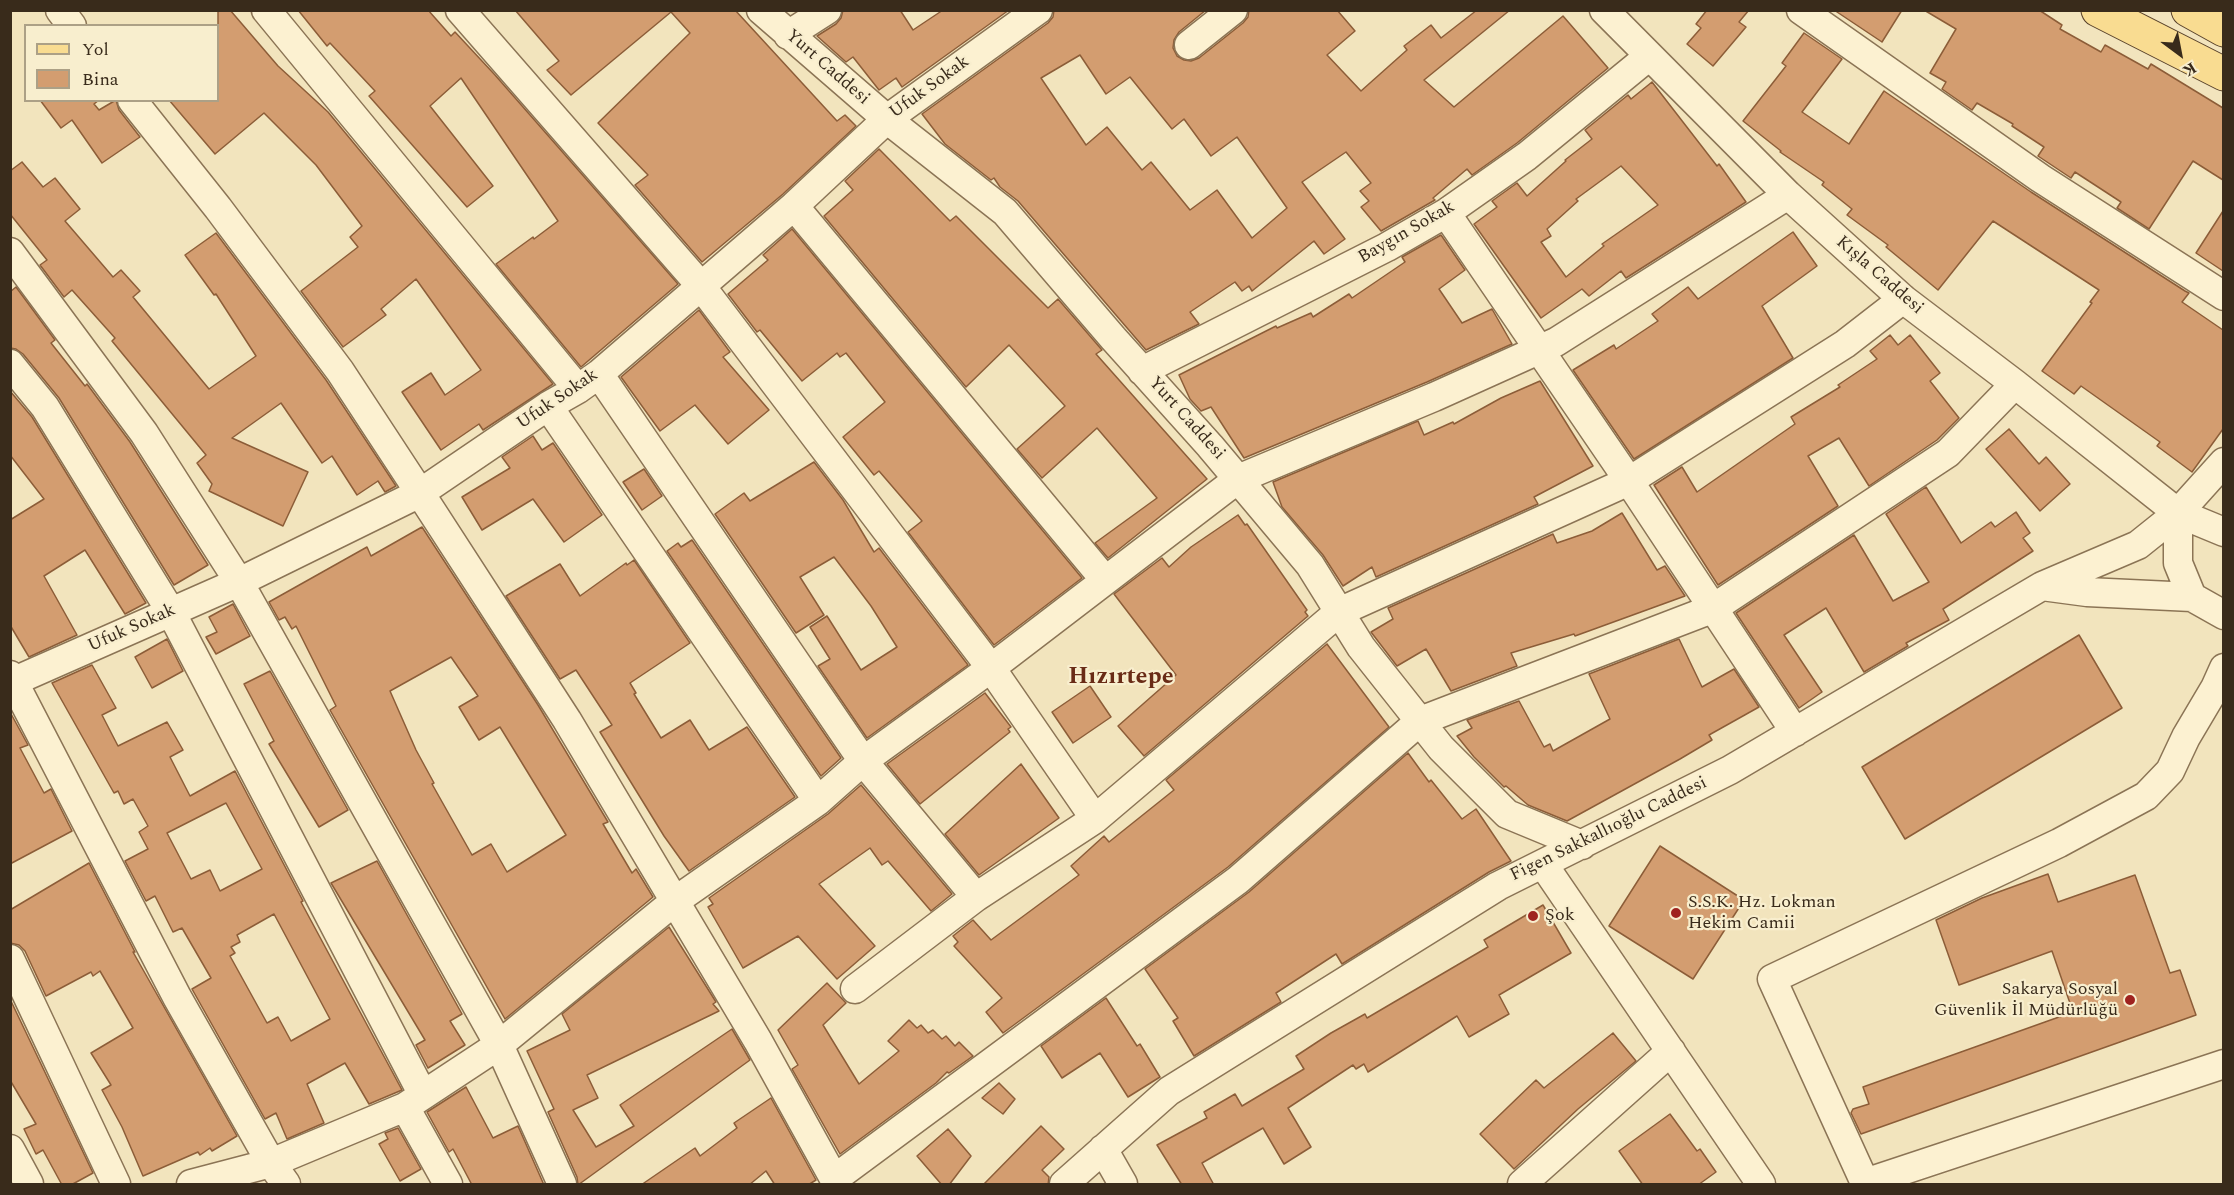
<!DOCTYPE html>
<meta charset="utf-8">
<style>
body{margin:0}
#map{position:relative;width:2234px;height:1195px;overflow:hidden;background:#f2e4bd;font-family:Spectral,serif}
canvas{display:block}
.frame{position:absolute;inset:0;border:12px solid #392b1b;pointer-events:none}
.legend{position:absolute;left:24px;top:24px;width:195px;height:78px;box-sizing:border-box;background:#f8eece;border:2px solid #aca086;margin:0;padding:8px 10px;list-style:none;font-size:18px;color:#392b1b}
.legend li{display:flex;align-items:center;gap:12px;height:30px}
.legend b{width:30px;border:2px solid #aca086}
.north{position:absolute;left:2150px;top:24px;width:60px;height:60px;-webkit-text-stroke:4px #f8eece;paint-order:stroke;rotate:148deg;font-size:16px;font-weight:700;line-height:24px;text-align:center;color:#392b1b}
.north::after{content:'';display:block;margin:auto;width:21px;height:27px;background:#392b1b;clip-path:polygon(50% 0,100% 100%,50% 72%,0 100%)}
</style>
<div id="map">
<canvas width="2234" height="1195"></canvas>
<div class="frame"></div>
<ul class="legend">
<li><b style="height:8px;background:#f9dc91"></b>Yol</li>
<li><b style="height:16px;background:#d39d70"></b>Bina</li>
</ul>
<div class="north">K</div>
</div>
<script>
const context = document.querySelector('canvas').getContext('2d');
context.lineJoin = 'round';
function fill(path, color) { context.fillStyle = color; context.fill(path, 'evenodd'); }
const shape = rows => new Path2D(rows.map(r => 'M' + r).join(''));
function stroke(path, color, width, dash) { context.strokeStyle = color; context.lineWidth = width; context.lineCap = dash ? 'butt' : 'round'; context.setLineDash(dash || []); context.stroke(path); }
function write(font, color, halo, rows, align = 'center') {
  context.font = font + ' Spectral,serif'; context.lineWidth = 4.5; context.setLineDash([]); context.textBaseline = 'middle'; context.strokeStyle = halo; context.fillStyle = color; for (const [text, x, y, turn = 0] of rows) {
    context.save(); context.translate(x, y); context.rotate((+turn || 0) * Math.PI / 180); context.textAlign = isNaN(turn) ? turn : align; if (halo) context.strokeText(text, 0, 0); context.fillText(text, 0, 0); context.restore();
  }
}
const building = shape([
 [218,10,230,10,278,66,328,112,553,384,483,430,479,424,441,450,402,392,431,373,445,395,481,370,416,279,381,309,386,315,343,347,301,291,358,247,350,237,362,226,316,165,264,113,215,154,169,100,218,100,218,10],
 [298,10,428,10,451,36,455,32,495,75,678,284,581,367,496,264,533,237,534,239,558,221,461,78,430,106,493,186,467,207,369,96,375,91,330,43,327,46,298,10],
 [515,10,735,10,837,121,845,115,856,126,783,194,702,262,635,185,648,175,598,123,690,33,671,12,571,95,547,70,559,61,515,10],
 [843,10,900,10,913,30,943,10,1009,10,902,87,896,78,879,90,853,57,846,62,817,36,836,24,841,18,843,10],
 [1054,10,1206,10,1179,32,1174,40,1173,48,1177,56,1184,60,1191,61,1199,58,1243,23,1248,17,1249,10,1337,10,1355,31,1327,55,1361,91,1407,50,1404,46,1431,25,1441,38,1477,10,1510,10,1424,80,1454,107,1563,16,1608,68,1517,143,1472,175,1467,169,1433,198,1435,200,1381,231,1361,207,1369,201,1360,191,1371,183,1346,152,1302,182,1345,239,1324,254,1314,241,1252,291,1249,286,1242,291,1235,282,1190,312,1199,324,1146,350,1018,201,1000,187,994,178,991,180,945,144,922,114,1048,23,1053,17,1054,10],
 [1080,55,1106,94,1130,77,1172,129,1184,119,1211,156,1237,137,1287,208,1252,238,1217,190,1190,210,1151,162,1142,170,1107,127,1086,145,1041,78,1080,55],
 [1707,10,1749,10,1739,22,1746,27,1713,66,1687,44,1701,28,1696,24,1707,10],
 [1834,10,1902,10,1882,42,1834,10],
 [1924,10,2039,10,2062,25,2060,29,2101,52,2105,45,2148,69,2151,64,2223,108,2223,180,2193,161,2149,229,2117,208,2121,202,2075,172,2071,178,2038,156,2044,147,2012,126,2013,124,1977,103,1972,110,1942,89,1946,82,1930,73,1956,29,1924,10],
 [1804,33,1842,59,1802,112,1849,144,1884,91,2031,192,2185,291,2189,293,2182,302,2223,330,2223,429,2192,472,2157,446,2160,442,2081,386,2074,394,2042,371,2092,303,2090,302,2099,290,1993,221,1938,290,1886,247,1888,245,1847,215,1852,209,1822,185,1824,182,1780,152,1781,151,1743,121,1786,66,1782,63,1804,33],
 [1652,82,1717,166,1719,164,1746,202,1626,278,1621,271,1589,296,1582,289,1541,318,1474,224,1497,207,1492,201,1517,183,1527,196,1566,161,1565,160,1592,139,1585,130,1628,95,1631,99,1652,82],
 [1621,166,1658,205,1602,244,1604,246,1566,277,1541,242,1551,236,1547,229,1578,201,1576,199,1621,166],
 [40,100,99,100,94,104,99,110,116,100,119,110,140,137,102,163,72,120,61,128,40,100],
 [879,149,950,221,956,216,1048,308,1058,299,1102,350,1096,354,1207,479,1108,558,1095,543,1157,498,1097,428,1042,478,1017,449,1065,406,1009,345,966,387,824,216,853,190,845,181,879,149],
 [22,162,43,187,55,178,80,209,65,221,113,277,121,270,140,291,133,297,209,389,256,356,216,294,214,295,185,255,216,233,326,380,396,486,385,492,378,481,357,495,332,456,322,463,281,403,232,438,308,472,283,526,209,491,212,484,197,463,206,455,112,341,115,338,72,290,64,297,40,265,47,260,10,214,10,171,22,162],
 [2223,211,2223,271,2196,253,2223,211],
 [792,229,1082,578,994,645,908,532,922,521,879,471,874,475,843,437,885,402,846,353,840,357,837,353,802,381,760,330,757,332,728,294,768,260,763,255,792,229],
 [1793,232,1817,266,1762,306,1793,358,1634,459,1573,370,1614,345,1616,349,1658,321,1652,314,1688,287,1698,299,1793,232],
 [1441,235,1465,270,1439,289,1462,323,1492,309,1512,344,1427,382,1244,458,1211,407,1201,411,1190,399,1179,375,1276,326,1277,328,1311,313,1313,317,1349,294,1352,298,1405,262,1402,257,1441,235],
 [16,287,55,340,51,343,85,386,87,384,130,442,208,565,174,585,59,398,23,354,16,349,10,348,10,292,16,287],
 [699,310,730,352,723,357,769,410,728,444,695,405,660,431,621,377,699,310],
 [1890,335,1898,345,1910,335,1940,373,1930,381,1959,418,1937,440,1869,486,1839,438,1808,456,1838,506,1718,585,1654,485,1682,467,1697,492,1795,424,1791,417,1840,387,1838,385,1877,359,1870,351,1890,335],
 [1540,381,1593,466,1534,497,1538,504,1376,577,1372,567,1343,586,1323,555,1282,507,1273,482,1418,421,1424,435,1453,422,1454,424,1501,398,1540,381],
 [10,391,32,417,146,603,125,614,85,550,44,576,77,635,29,657,10,625,10,520,44,499,10,455,10,391],
 [2009,429,2039,464,2046,457,2070,484,2040,511,1986,449,2009,429],
 [533,436,542,450,553,443,602,515,564,542,533,499,482,530,462,497,510,468,502,457,533,436],
 [814,462,843,500,874,552,879,548,968,665,867,738,818,666,830,659,810,627,827,616,861,670,897,647,871,606,834,557,800,577,824,615,796,633,715,514,744,493,750,501,814,462],
 [644,469,662,496,642,510,623,482,644,469],
 [1926,487,1961,543,1991,522,1995,527,2016,512,2030,533,2023,538,2033,551,1943,609,1949,620,1906,643,1908,646,1864,672,1826,608,1784,635,1822,692,1799,708,1736,613,1854,535,1893,601,1929,582,1886,514,1926,487],
 [1622,513,1657,570,1665,566,1685,596,1575,636,1574,634,1511,653,1517,666,1451,691,1426,649,1397,666,1371,632,1393,619,1388,608,1553,534,1557,543,1592,531,1622,513],
 [1238,515,1245,525,1247,524,1307,610,1305,612,1308,616,1144,756,1118,726,1176,675,1114,594,1162,558,1169,567,1191,547,1238,515],
 [422,527,538,705,608,822,603,824,632,873,636,869,653,897,505,1019,330,710,336,706,296,626,292,629,285,617,279,620,269,602,367,547,371,556,422,527],
 [451,657,478,696,459,707,479,740,500,727,566,835,507,872,491,844,472,855,432,784,434,783,416,750,390,691,451,657],
 [692,540,841,758,821,776,667,551,678,543,681,547,692,540],
 [634,560,690,643,630,683,636,693,634,694,661,738,690,720,709,750,747,727,795,797,689,871,664,836,600,732,612,725,576,670,560,679,506,596,560,564,580,596,626,563,627,565,634,560],
 [233,604,250,636,216,654,206,637,217,632,209,617,233,604],
 [2079,635,2122,708,1905,839,1862,767,2079,635],
 [167,639,183,671,152,688,135,657,167,639],
 [1679,639,1702,687,1734,669,1759,707,1709,735,1712,740,1680,759,1567,821,1528,805,1506,786,1504,787,1474,757,1457,736,1472,728,1467,720,1519,701,1544,747,1550,744,1553,751,1610,719,1589,674,1679,639],
 [1327,644,1389,727,1228,867,1003,1033,986,1012,1002,998,954,946,958,942,953,936,973,920,991,940,1079,875,1071,866,1104,836,1109,842,1174,790,1166,780,1327,644],
 [92,665,116,708,102,715,118,746,167,722,183,750,170,757,190,796,235,771,303,901,301,902,402,1090,369,1104,345,1063,307,1084,324,1123,287,1139,276,1113,265,1119,192,989,211,978,182,928,173,932,155,896,146,901,125,861,148,849,139,832,148,826,133,799,124,804,118,791,114,793,52,683,92,665],
 [226,803,262,869,220,891,210,870,191,879,167,833,226,803],
 [274,914,330,1019,291,1041,278,1017,267,1023,230,956,235,953,231,947,240,942,237,935,274,914],
 [270,671,348,810,319,827,269,744,274,741,244,684,270,671],
 [1090,686,1111,717,1073,743,1052,712,1090,686],
 [985,693,1011,727,1008,729,1010,732,920,804,887,764,985,693],
 [10,712,28,745,20,748,44,793,51,789,72,831,10,864,10,712],
 [1408,753,1429,782,1431,780,1462,819,1476,809,1511,861,1489,872,1342,964,1336,954,1276,993,1281,1002,1194,1056,1173,1021,1178,1018,1145,969,1249,892,1408,753],
 [1021,764,1059,818,979,875,945,834,1021,764],
 [861,785,952,894,931,911,888,861,882,865,870,848,819,884,875,946,837,979,798,936,743,968,708,907,713,904,709,898,828,814,861,785],
 [1660,846,1744,900,1693,979,1609,926,1660,846],
 [377,861,462,1014,450,1021,465,1045,428,1068,416,1045,425,1040,331,883,377,861],
 [89,863,135,952,133,952,237,1136,212,1151,210,1148,200,1155,198,1152,143,1176,122,1127,102,1090,111,1085,91,1053,133,1028,100,971,93,976,91,972,46,996,25,951,19,945,10,943,10,910,89,863],
 [2048,874,2058,902,2135,875,2170,973,2180,970,2196,1015,1861,1134,1851,1113,1853,1109,1869,1104,1863,1087,2073,1012,2052,951,1959,985,1936,920,1982,898,2048,874],
 [1543,905,1571,953,1499,995,1509,1014,1469,1037,1457,1016,1368,1072,1364,1064,1356,1069,1353,1065,1288,1108,1311,1147,1284,1164,1263,1128,1202,1163,1214,1185,1182,1185,1157,1145,1207,1118,1204,1112,1235,1094,1242,1106,1304,1069,1296,1056,1331,1033,1365,1014,1367,1018,1488,947,1484,940,1543,905],
 [669,927,716,1002,713,1004,719,1011,587,1075,598,1098,573,1110,596,1147,634,1126,620,1105,732,1029,750,1060,578,1185,577,1177,548,1112,554,1109,527,1051,570,1030,562,1014,669,927],
 [827,983,846,1003,823,1025,859,1084,899,1051,888,1041,909,1020,917,1028,921,1025,928,1033,933,1030,942,1039,946,1036,955,1046,959,1042,973,1056,949,1073,947,1072,936,1083,840,1154,792,1069,798,1065,778,1030,827,983],
 [1106,998,1137,1046,1140,1044,1160,1077,1128,1097,1100,1053,1062,1078,1041,1046,1106,998],
 [10,999,93,1173,71,1185,62,1185,43,1150,36,1154,24,1129,36,1124,10,1080,10,999],
 [1613,1033,1636,1061,1578,1109,1514,1169,1480,1134,1536,1080,1544,1088,1613,1033],
 [999,1083,1015,1099,1003,1114,982,1098,999,1083],
 [466,1087,493,1138,518,1126,544,1185,472,1185,453,1149,449,1152,427,1112,466,1087],
 [771,1098,816,1180,808,1185,775,1185,766,1171,749,1185,641,1185,695,1148,700,1156,737,1128,734,1123,771,1098],
 [1670,1114,1697,1151,1700,1149,1716,1172,1698,1185,1643,1185,1619,1151,1670,1114],
 [1041,1126,1064,1149,1042,1170,1049,1177,1048,1185,983,1185,1041,1126],
 [398,1128,421,1169,400,1181,379,1144,388,1139,385,1133,398,1128],
 [948,1129,971,1156,949,1185,942,1185,917,1156,948,1129]
]);
const minor = shape([
 [60,10,72,26],
 [266,10,578,389],
 [460,10,701,286,991,668,1095,819],
 [761,10,888,120,1005,212,1113,338,1210,446,1310,565,1361,647,1441,748,1507,814,1582,845],
 [1604,10,1788,195,1903,299,2015,384,2178,513,2224,532],
 [1801,10,2040,178,2224,296],
 [788,35,827,10],
 [1189,45,1233,10],
 [132,100,218,208,340,371,420,493,567,720,758,1041,837,1184],
 [794,206,1105,580],
 [1446,213,1629,481,1795,732],
 [10,252,144,433,239,582,499,1045,562,1184],
 [10,364,45,407,171,612,423,1095],
 [1142,371,1387,247,1446,213,1527,156,1648,57],
 [599,374,863,761,976,897],
 [548,406,818,801],
 [2178,513,2178,563,2192,597],
 [2042,586,2087,592,2192,597,2224,615],
 [2224,668,2215,688,2186,737,2170,771,2146,796,2059,843,1772,979,1865,1183,2224,1064],
 [10,675,177,997,271,1163,286,1184],
 [10,683,239,582,420,493,548,406,578,389,599,374,794,206,887,119,1038,10],
 [1543,864,1761,1184],
 [10,959,116,1184],
 [855,989,976,897,1095,819,1339,612,1629,481,1845,344,1903,299],
 [405,1107,448,1184],
 [10,1149,29,1184],
 [1103,1149,1123,1184],
 [834,1179,1238,880,1420,721,1712,609,1948,453,2015,384],
 [191,1184,271,1163,405,1107,499,1045,675,901,818,801,863,761,991,668,1238,479,1434,397,1556,342,1788,195],
 [1064,1184,1169,1091,1498,886,1730,770,2042,586,2138,545,2178,513,2224,462],
 [1522,1184,1671,1051]
]);
const major = shape([
 [2098,10,2224,74],
 [2188,10,2224,30]
]);
const markers = [
 [1676,913,6,"#9f231f"],
 [1533,916,6,"#9f231f"],
 [2130,1000,6,"#9f231f"]
];
const streetNames = [
 ["Yurt Caddesi",827,68,41],
 ["Ufuk Sokak",930,88,-36],
 ["Baygın Sokak",1407,233,-30],
 ["Kışla Caddesi",1879,276,41],
 ["Ufuk Sokak",558,400,-34],
 ["Yurt Caddesi",1186,419,48],
 ["Ufuk Sokak",132,629,-24],
 ["Figen Sakkallıoğlu Caddesi",1609,830,-26]
];
const poiNames = [
 ["S.S.K. Hz. Lokman",1688,903],
 ["Hekim Camii",1688,924],
 ["Şok",1545,916],
 ["Sakarya Sosyal",2118,990,"right"],
 ["Güvenlik İl Müdürlüğü",2118,1011,"right"]
];
const districtNames = [
 ["Hızırtepe",1121,678]
];
fill(building, '#d39d70');
stroke(building, '#8c5d38', 1.5);
stroke(minor, '#8b7455', 31);
stroke(major, '#58412a', 35);
stroke(minor, '#fcf1d1', 28);
stroke(major, '#f9dc91', 33);
for (const [x, y, r, color] of markers) { const dot = new Path2D(); dot.arc(x, y, r, 0, 2 * Math.PI); context.fillStyle = color; context.fill(dot); stroke(dot, '#f8eece', 2); }
write('18px', '#392b1b', '#f8eece', streetNames);
write('18px', '#392b1b', '#f8eece', poiNames, 'left');
write('bold 24px', '#692b16', '#f8eece', districtNames);
</script>
